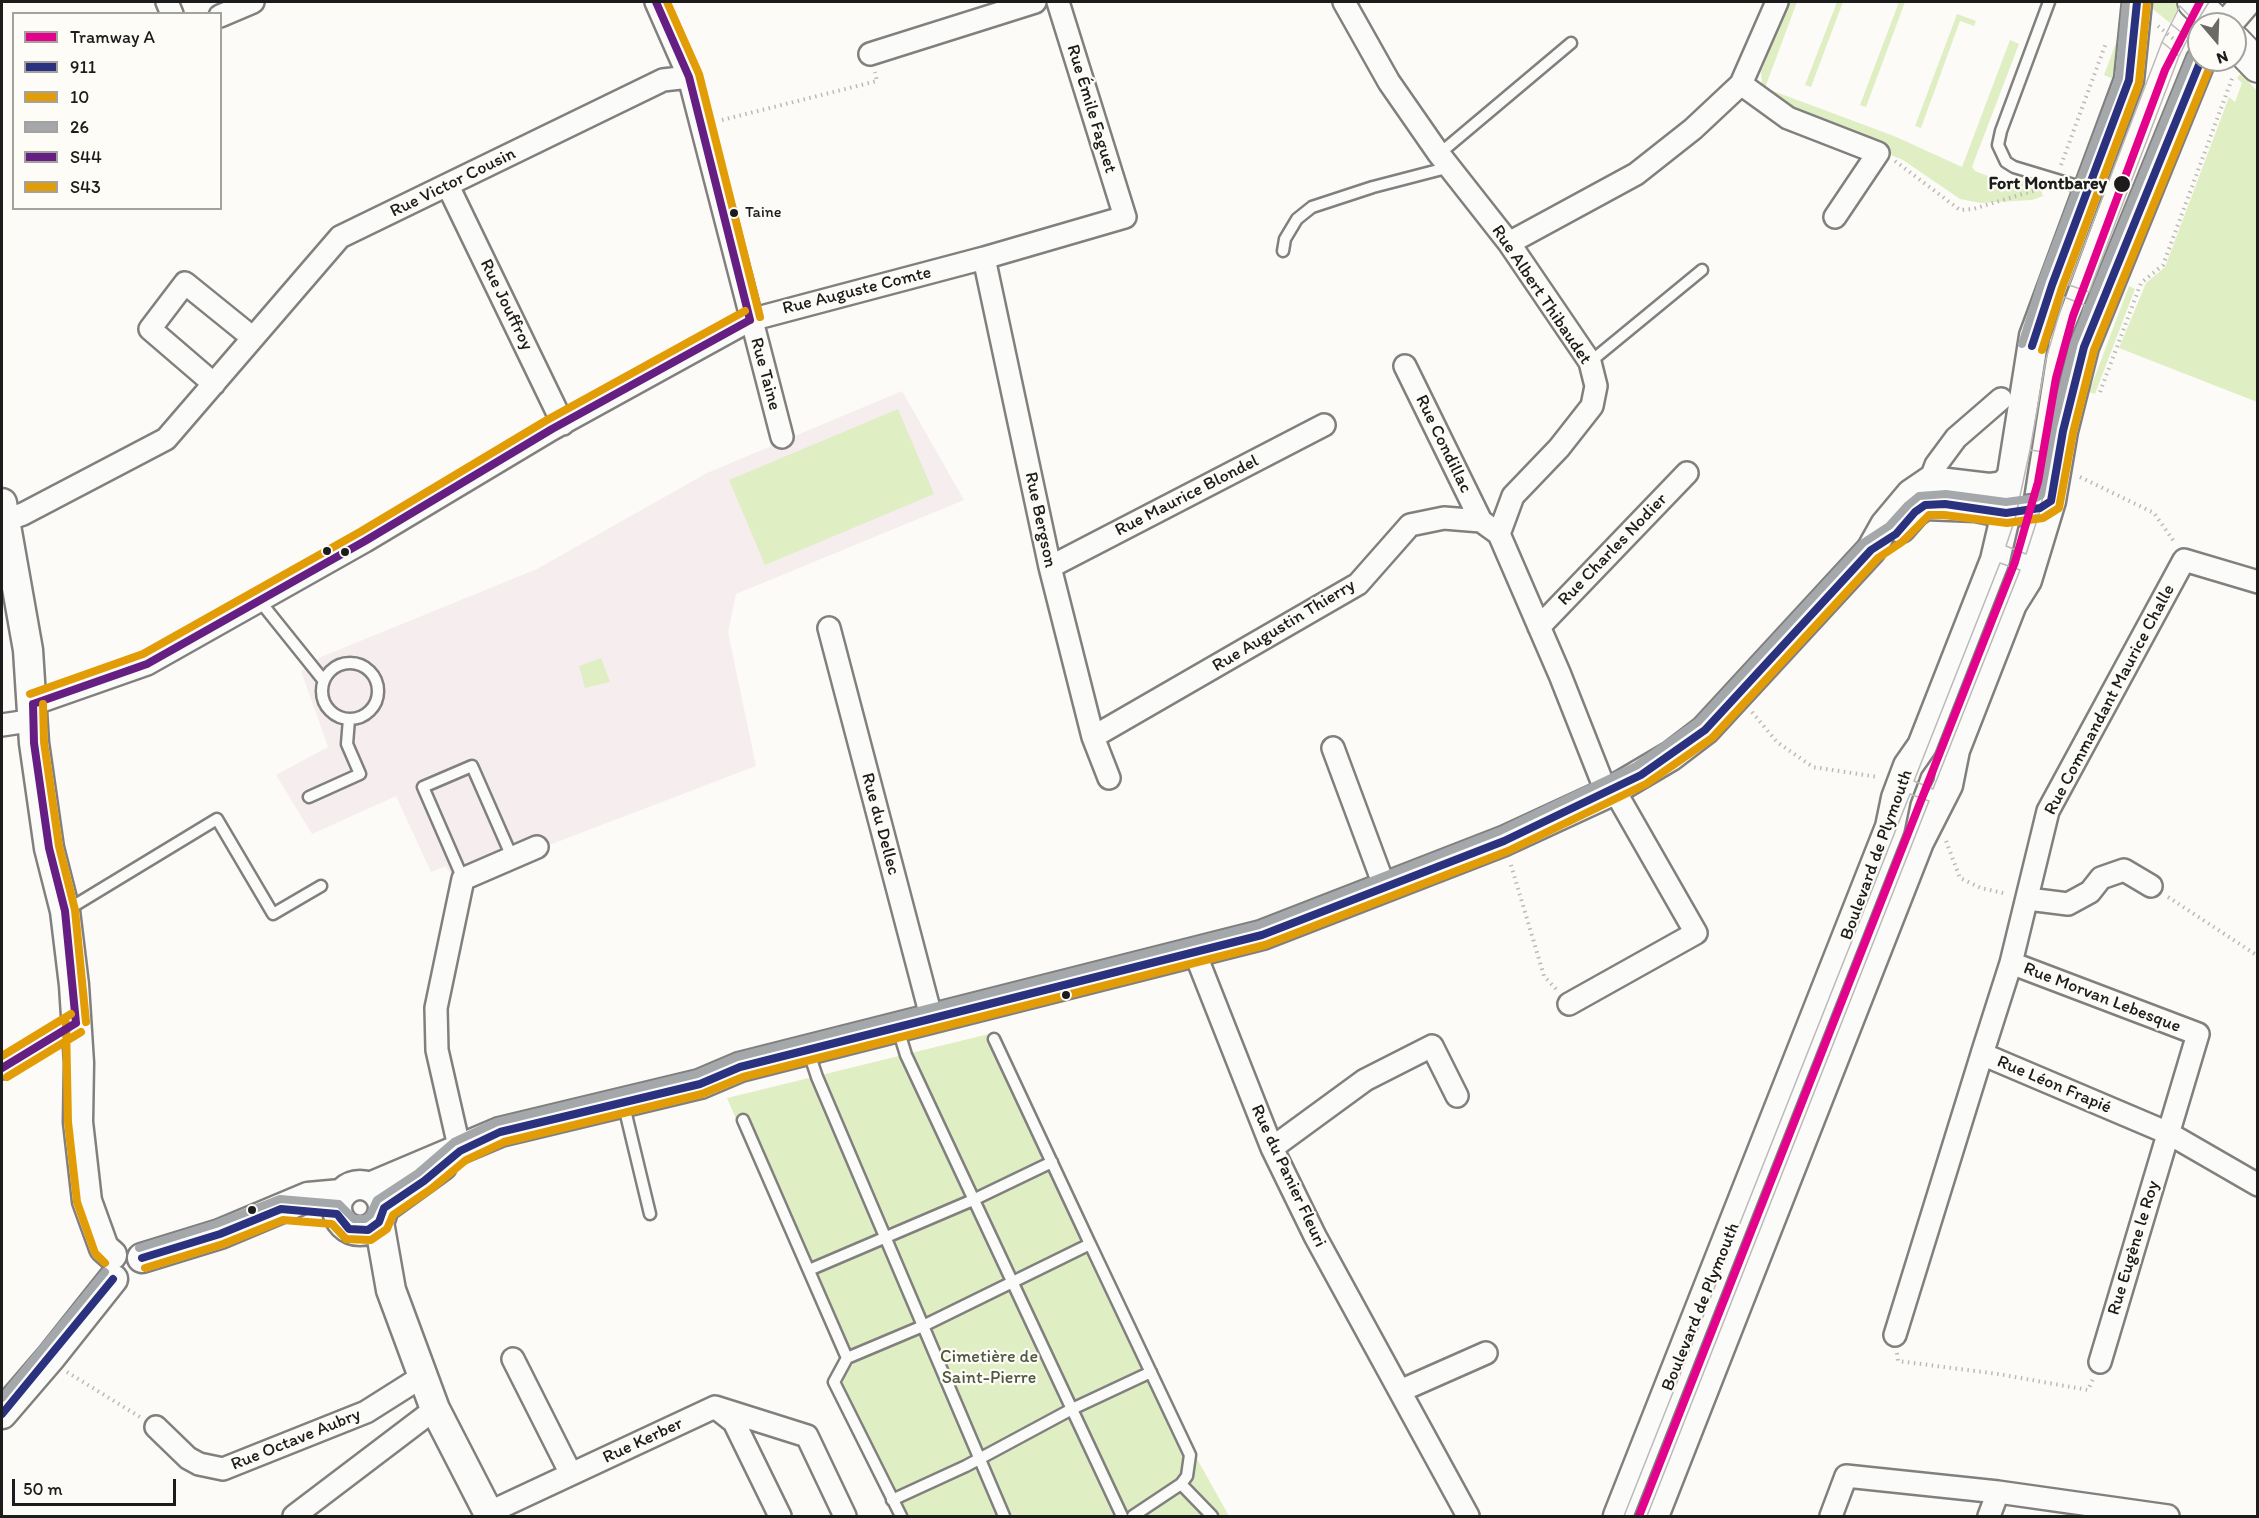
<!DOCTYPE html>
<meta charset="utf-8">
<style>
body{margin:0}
#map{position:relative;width:2259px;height:1518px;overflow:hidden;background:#fcfbf8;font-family:Itim,sans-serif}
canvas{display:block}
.frame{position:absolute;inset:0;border:3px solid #1c1c1c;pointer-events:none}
.legend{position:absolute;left:12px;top:12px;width:210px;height:198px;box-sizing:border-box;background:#fdfcf7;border:2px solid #a3a29f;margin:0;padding:8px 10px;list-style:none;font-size:18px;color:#1c1c1c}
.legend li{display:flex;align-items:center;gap:12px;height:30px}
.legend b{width:30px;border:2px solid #a3a29f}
.north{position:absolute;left:2187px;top:12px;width:60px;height:60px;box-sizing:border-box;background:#fdfcf7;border:2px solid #a3a29f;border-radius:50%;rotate:161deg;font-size:16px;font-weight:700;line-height:24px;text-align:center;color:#1c1c1c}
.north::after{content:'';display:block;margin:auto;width:21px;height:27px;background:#6a6a69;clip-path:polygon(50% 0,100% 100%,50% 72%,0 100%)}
.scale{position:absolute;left:12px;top:1479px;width:164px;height:27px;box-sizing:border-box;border:3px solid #1c1c1c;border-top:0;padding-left:8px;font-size:18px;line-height:21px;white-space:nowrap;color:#1c1c1c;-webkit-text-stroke:4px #fdfcf7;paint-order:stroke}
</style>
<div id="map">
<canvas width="2259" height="1518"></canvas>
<div class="frame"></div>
<ul class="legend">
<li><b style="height:8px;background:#e3028c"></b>Tramway A</li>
<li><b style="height:8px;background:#2a317e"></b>911</li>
<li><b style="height:8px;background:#e29c06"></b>10</li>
<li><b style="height:8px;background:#a4a8ab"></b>26</li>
<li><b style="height:8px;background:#651f82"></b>S44</li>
<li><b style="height:8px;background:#e29c06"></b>S43</li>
</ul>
<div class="north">N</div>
<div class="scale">50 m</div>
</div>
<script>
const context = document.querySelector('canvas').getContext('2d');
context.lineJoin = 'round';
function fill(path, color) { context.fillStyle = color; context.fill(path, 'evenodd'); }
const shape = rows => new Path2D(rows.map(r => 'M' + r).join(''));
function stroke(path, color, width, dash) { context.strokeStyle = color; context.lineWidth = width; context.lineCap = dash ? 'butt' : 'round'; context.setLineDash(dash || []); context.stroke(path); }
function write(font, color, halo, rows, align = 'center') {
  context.font = font + ' Itim,sans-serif'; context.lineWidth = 4.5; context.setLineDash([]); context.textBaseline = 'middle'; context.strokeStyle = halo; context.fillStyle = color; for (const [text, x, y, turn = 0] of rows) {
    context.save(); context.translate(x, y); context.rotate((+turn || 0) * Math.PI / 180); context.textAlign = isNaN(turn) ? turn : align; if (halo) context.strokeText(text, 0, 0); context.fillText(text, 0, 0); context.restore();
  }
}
const built = shape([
 [902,391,964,500,736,594,728,632,756,766,544,847,537,838,452,877,446,866,431,872,396,796,312,834,276,775,328,747,301,671,321,657,537,569,707,473]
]);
const green = shape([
 [1787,2,1797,2,1765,88,1894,136,1962,167,2010,40,2019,44,1972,167,1975,171,2006,183,2032,181,2039,183,2043,196,2032,200,1981,203,1960,199,1903,160,1808,121,1763,93,1761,72],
 [1837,2,1843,2,1811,87,1805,85],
 [1899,2,1905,2,1866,107,1860,105],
 [2144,2,2174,2,2179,7,2170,23],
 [2127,13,2116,80,2104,75],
 [1957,14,1976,21,1974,26,1960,21,1921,128,1915,126],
 [2241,73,2257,91,2257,402,2119,348,2146,283,2165,267,2229,97,2235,102,2242,83,2237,78],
 [2129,286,2135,289,2095,394,2089,392],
 [898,409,934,494,765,565,729,480],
 [601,658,610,682,585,688,579,666],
 [997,1032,1196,1457,1229,1516,893,1516,828,1382,839,1359,727,1098]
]);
const path = shape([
 [2158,26,2182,46],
 [722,120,877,81,875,72],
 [1895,161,1960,210,1973,209,2036,190],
 [2061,165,2106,43],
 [2100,392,2141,283,2163,265,2233,76],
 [2080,477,2154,513,2175,543],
 [1752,712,1777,742,1813,767,1878,777],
 [1946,841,1960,878,1981,888,2007,894],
 [1511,865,1544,976,1556,989],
 [2168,897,2258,956],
 [1897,1353,1898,1361,1998,1374,2088,1390,2093,1379],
 [67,1372,140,1417]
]);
const lane = shape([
 [2049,2,2001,131,1998,145,2006,162,2014,167,2087,189],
 [1439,154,1571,43],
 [1283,251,1285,239,1297,219,1312,207,1373,187,1450,167],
 [1590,362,1702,270],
 [259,600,324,681],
 '322 691a28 28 0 1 1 56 0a28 28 0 1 1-56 0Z',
 [309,797,360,774,347,744,349,719],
 [463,879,423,787,472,766,512,857],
 [67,910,217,819,273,914,321,886],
 [898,1029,906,1055,1122,1516],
 [994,1039,1090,1244],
 [808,1050,817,1077,1004,1516],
 [623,1102,650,1214],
 [743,1120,847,1358,834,1382,901,1516],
 [809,1270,973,1200,1052,1162],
 [847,1358,923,1326,1090,1244,1190,1455,1187,1476,1181,1484],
 [892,1500,966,1466,1072,1409,1151,1372],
 [1133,1516,1181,1484,1212,1516]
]);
const street = shape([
 [167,2,172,14],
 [656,2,689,77,782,437],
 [1344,2,1389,82,1439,154,1509,243,1590,362,1596,386,1592,406,1559,448,1513,496,1499,534,1560,675,1603,784,1620,800,1696,933,1569,1004],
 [220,16,253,2],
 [870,54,1035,2],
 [1741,84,1788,118,1878,153,1835,217],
 [448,186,563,424],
 [1509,243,1636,174,1693,129,1741,84,1777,2],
 [984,258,1050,567,1093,737,1109,778],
 [1405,366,1481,521],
 [214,384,150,329,185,283,253,338],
 [1930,481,1936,465,1956,438,2001,399],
 [6,520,23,514,166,439,340,237,663,80,689,77],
 [1050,567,1324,425],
 [1539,627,1687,473],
 [829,628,932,1020],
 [33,704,147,664,365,541,552,429,750,320,984,258,1125,217,1058,2],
 [2,725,35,720],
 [1093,737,1358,584,1410,525,1444,518,1481,521,1499,534],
 [1333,748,1385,888],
 [2028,899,2068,904,2090,892,2101,878,2124,870,2151,886],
 [1195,953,1272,1148,1315,1236,1468,1516],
 [2011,963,2198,1034,2100,1362],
 [1982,1054,2011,963,2048,811,2184,560,2258,582],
 [2,1068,76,1023],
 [1272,1148,1365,1080,1432,1046,1457,1096],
 [460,1151,437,1050,436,1008,463,879,537,847],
 [1895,1335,1982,1054,2168,1133,2258,1185],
 [513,1359,571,1474],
 [1400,1391,1486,1353],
 [720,1411,734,1422,780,1516],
 [156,1427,188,1458,199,1464,223,1469,366,1412,423,1376],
 [488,1513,715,1407,807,1436,845,1516],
 [294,1516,435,1409],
 [1831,1516,1846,1476,1998,1492,2168,1516],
 [1989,1516,1998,1492]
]);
const secondary = shape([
 [2227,24,2246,2],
 [2,503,28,650,34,743,49,848,65,911,74,985,79,1063,78,1122,87,1201,104,1248,112,1255],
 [1901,528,1915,512,1925,505,1976,507,2006,513,2040,508,2051,501],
 '337 1208a23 23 0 1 1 46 0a23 23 0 1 1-46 0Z',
 [370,1187,500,1132,700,1084,740,1067,1262,935,1504,841,1610,792,1671,756,1705,730,1871,550,1885,525,1911,494,1930,481,1989,488,2003,486,2010,479],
 [384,1208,442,1166],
 [379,1222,391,1290,435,1409,490,1516],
 [142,1258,220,1234,308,1197,341,1194],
 [2,1414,51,1357,113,1279],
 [1618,1516,1890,827,1896,798,1908,766,1922,746,1995,560,2006,513,2034,336,2129,80,2137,2],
 [1654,1516,1919,842,1948,785,1955,750,2012,604,2027,580,2051,501,2063,431,2084,347,2201,60]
]);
const primary = shape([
 [2194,2,2217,24],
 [2235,42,2258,66]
]);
const tram = shape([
 [2180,6,2196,23,2188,38,2171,24,2180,6],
 [2191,18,2196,23,2209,2],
 [2171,24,2188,38,2179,56,2162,42,2171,24],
 [2162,42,2179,56,2089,292,2069,285,2162,42],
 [2064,297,2085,305,2065,371,2051,453,2030,450,2046,359,2064,297],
 [2030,450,2051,453,2045,487,2039,514,2015,519,2030,450],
 [2039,514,2026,554,2006,546,2015,519,2039,514],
 [2000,563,2020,570,1933,789,1914,781,2000,563],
 [1624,1516,1910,794,1929,801,1647,1516]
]);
const bus1 = shape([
 [2032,346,2052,285,2129,80,2137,2],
 [142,1258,220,1234,281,1209,337,1214,349,1229,368,1230,379,1222,384,1208,424,1181,460,1151,500,1132,700,1084,740,1067,1262,935,1504,841,1641,775,1705,730,1871,550,1896,534,1915,512,1925,505,1945,504,2006,513,2040,508,2051,501,2063,431,2084,347,2201,60],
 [2,1414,113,1279]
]);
const bus2 = shape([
 [2042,350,2062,288,2139,83,2147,3],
 [66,1023,68,1122,77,1202,95,1253,105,1263],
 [7,1077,81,1032],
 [145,1268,223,1244,283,1220,332,1224,346,1239,371,1240,387,1229,393,1215,431,1189,466,1160,504,1142,702,1094,743,1077,1265,945,1508,851,1646,784,1712,738,1878,558,1902,542,1929,515,1944,515,2007,523,2043,518,2059,508,2073,433,2094,350,2211,64]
]);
const bus3 = shape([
 [2022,344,2042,281,2119,78,2126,2],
 [139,1248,216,1224,280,1199,339,1204,354,1219,365,1219,370,1215,377,1200,418,1173,454,1142,497,1122,697,1074,737,1057,1259,925,1500,831,1636,766,1698,722,1863,543,1889,526,1908,505,1919,496,1946,494,2006,502,2036,498,2041,495,2053,428,2074,343,2191,56],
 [2,1398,105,1272]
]);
const bus4 = shape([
 [656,2,689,77,750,320],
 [33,704,147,664,365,541,552,429,750,320],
 [33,704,34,743,49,848,65,911,76,1023],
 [2,1068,76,1023]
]);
const bus5 = shape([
 [667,2,699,74,760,317],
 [30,694,143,654,360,532,547,420,745,311],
 [43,704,44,742,59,846,75,910,86,1022],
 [2,1056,71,1014]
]);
const tram1 = shape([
 [1639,1516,2015,562,2038,482,2056,378,2073,316,2165,70,2200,2]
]);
const markers = [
 [2122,184,9,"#1c1c1c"],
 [734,213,5,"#1c1c1c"],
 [327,551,5,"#1c1c1c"],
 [345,552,5,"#1c1c1c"],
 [1066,995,5,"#1c1c1c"],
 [252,1210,5,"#1c1c1c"]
];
const busNames = [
 ["Taine",745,213]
];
const streetNames = [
 ["Rue Émile Faguet",1091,109,73],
 ["Rue Victor Cousin",453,183,-26],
 ["Rue Auguste Comte",857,291,-14],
 ["Rue Albert Thibaudet",1541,295,56],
 ["Rue Jouffroy",506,305,64],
 ["Rue Taine",765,374,75],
 ["Rue Condillac",1443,444,64],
 ["Rue Maurice Blondel",1187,496,-27],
 ["Rue Bergson",1040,520,78],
 ["Rue Charles Nodier",1613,550,-46],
 ["Rue Augustin Thierry",1284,626,-31],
 ["Rue Commandant Maurice Challe",2110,700,-62],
 ["Rue du Dellec",880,824,75],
 ["Boulevard de Plymouth",1877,855,-70],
 ["Rue Morvan Lebesque",2102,998,21],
 ["Rue Léon Frapié",2054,1085,23],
 ["Rue du Panier Fleuri",1288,1176,65],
 ["Rue Eugène le Roy",2134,1248,-73],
 ["Boulevard de Plymouth",1701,1307,-68],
 ["Rue Octave Aubry",296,1440,-22],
 ["Rue Kerber",643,1441,-25]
];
const stopNames = [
 ["Fort Montbarey",2107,184]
];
const parkNames = [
 ["Cimetière de",989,1357],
 ["Saint-Pierre",989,1378]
];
fill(built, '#f6edef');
fill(green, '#e0eec4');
stroke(lane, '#81807f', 15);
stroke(street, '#81807f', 26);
stroke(secondary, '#81807f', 33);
stroke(primary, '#81807f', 36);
stroke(path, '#bbbab8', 4, [1.5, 4.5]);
stroke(lane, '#fbfbf9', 10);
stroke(street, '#fbfbf9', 21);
stroke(secondary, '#fbfbf9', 28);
stroke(primary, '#fbfbf9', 32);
stroke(tram, '#bbbab8', 1.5);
stroke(bus1, '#2a317e', 8);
stroke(bus2, '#e29c06', 8);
stroke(bus3, '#a4a8ab', 8);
stroke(bus4, '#651f82', 8);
stroke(bus5, '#e29c06', 8);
stroke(tram1, '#e3028c', 8);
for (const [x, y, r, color] of markers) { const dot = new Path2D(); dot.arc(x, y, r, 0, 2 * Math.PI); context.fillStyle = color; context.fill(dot); stroke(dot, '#fdfcf7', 2); }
write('16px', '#1c1c1c', '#fdfcf7', busNames, 'left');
write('18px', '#1c1c1c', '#fdfcf7', streetNames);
write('bold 18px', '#1c1c1c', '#fdfcf7', stopNames, 'right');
write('18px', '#505842', '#fdfcf7', parkNames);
</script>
